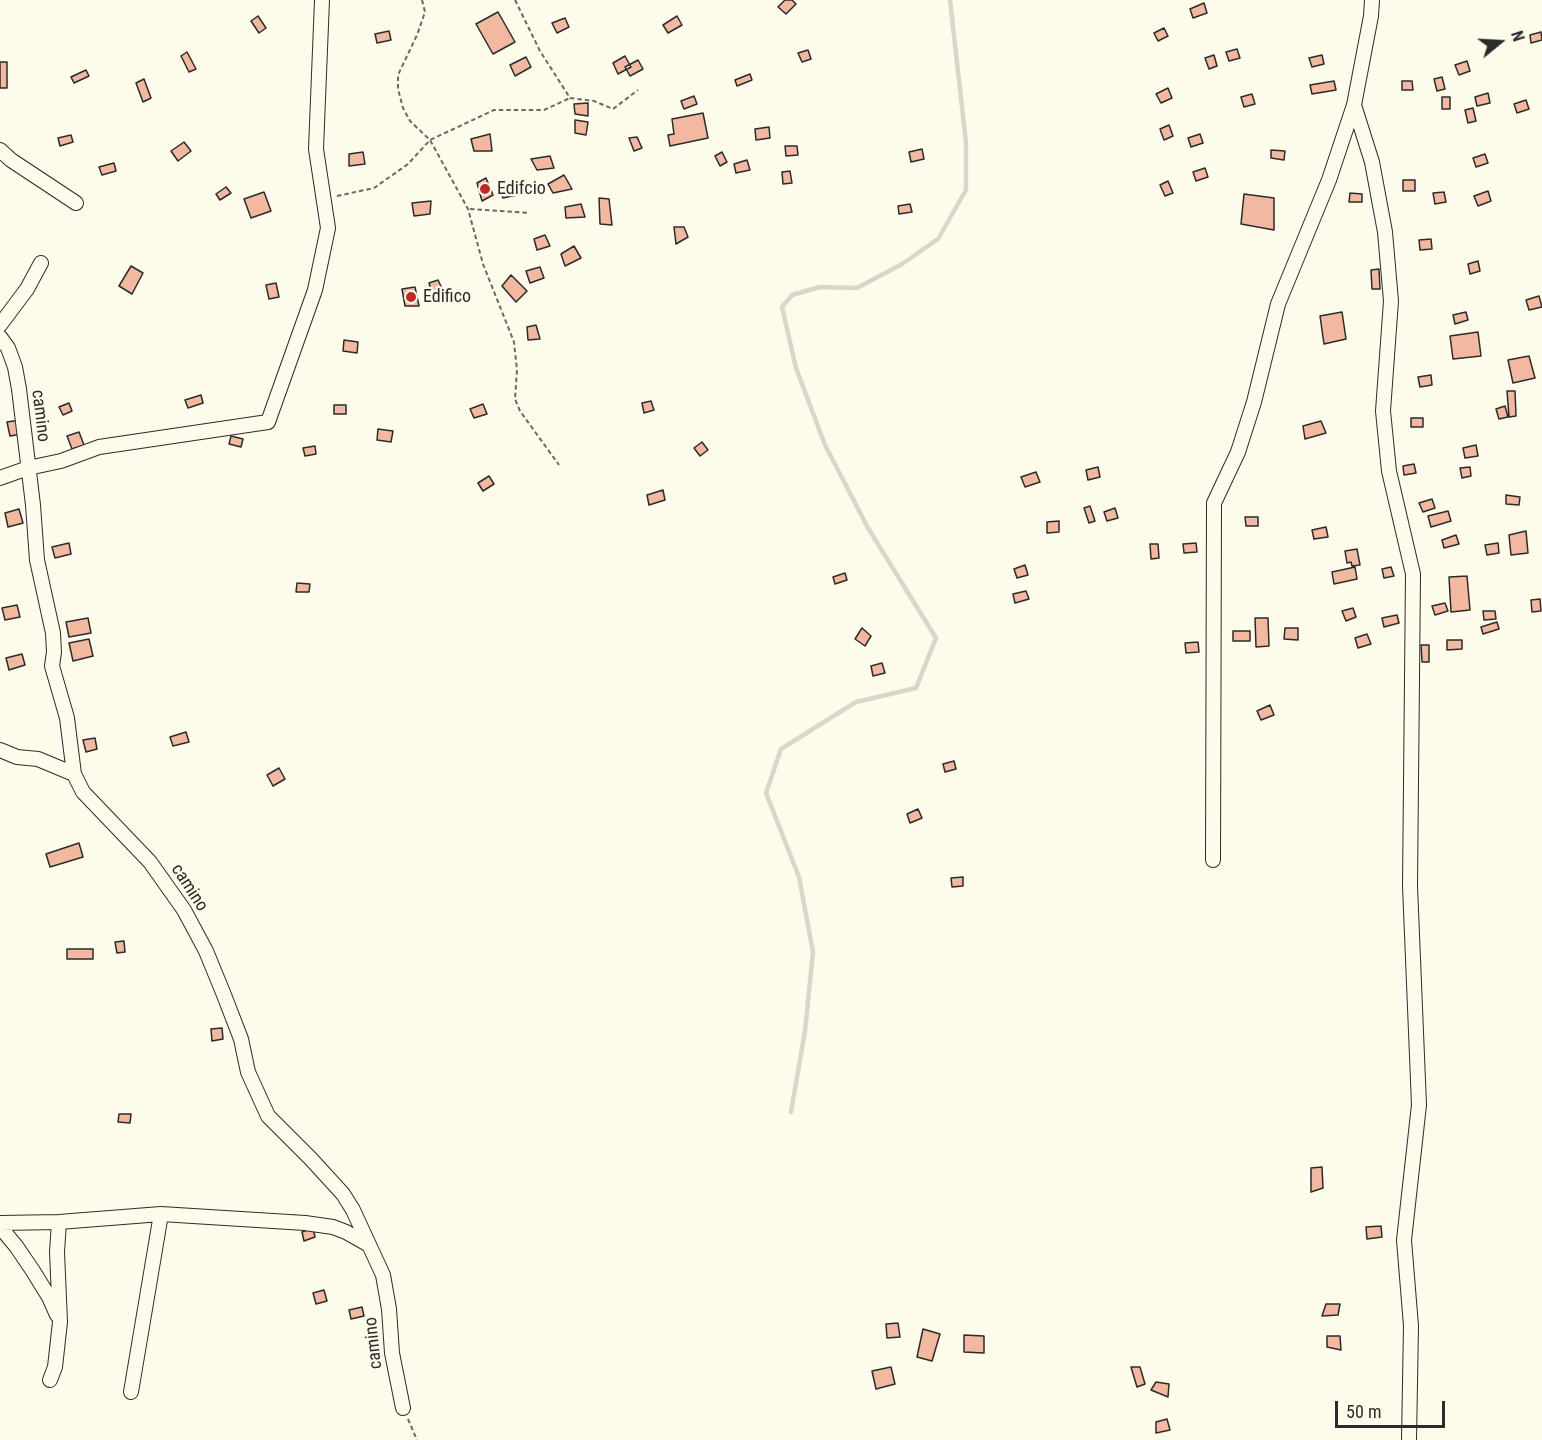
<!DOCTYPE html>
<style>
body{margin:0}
#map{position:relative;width:1542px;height:1440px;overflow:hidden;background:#fdfbea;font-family:"Roboto Condensed",sans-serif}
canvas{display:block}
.north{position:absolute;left:1470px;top:12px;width:60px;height:60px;-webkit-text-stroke:4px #fdfbea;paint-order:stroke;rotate:72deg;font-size:16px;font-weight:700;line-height:24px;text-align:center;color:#2b2b2b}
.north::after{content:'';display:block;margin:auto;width:21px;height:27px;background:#2b2b2b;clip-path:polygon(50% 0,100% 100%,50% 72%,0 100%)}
.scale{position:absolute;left:1335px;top:1401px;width:110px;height:27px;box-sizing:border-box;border:3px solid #2b2b2b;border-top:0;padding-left:8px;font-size:18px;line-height:21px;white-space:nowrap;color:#2b2b2b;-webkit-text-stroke:4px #fdfbea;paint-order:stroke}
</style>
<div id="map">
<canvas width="1542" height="1440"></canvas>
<div class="north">N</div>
<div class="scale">50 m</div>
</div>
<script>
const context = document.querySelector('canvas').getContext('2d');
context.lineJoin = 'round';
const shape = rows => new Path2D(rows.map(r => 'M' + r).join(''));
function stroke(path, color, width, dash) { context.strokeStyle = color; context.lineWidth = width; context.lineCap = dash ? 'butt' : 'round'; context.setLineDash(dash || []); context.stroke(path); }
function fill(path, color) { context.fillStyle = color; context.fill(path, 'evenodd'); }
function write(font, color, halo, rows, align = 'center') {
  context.font = font + ' "Roboto Condensed",sans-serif'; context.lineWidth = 4.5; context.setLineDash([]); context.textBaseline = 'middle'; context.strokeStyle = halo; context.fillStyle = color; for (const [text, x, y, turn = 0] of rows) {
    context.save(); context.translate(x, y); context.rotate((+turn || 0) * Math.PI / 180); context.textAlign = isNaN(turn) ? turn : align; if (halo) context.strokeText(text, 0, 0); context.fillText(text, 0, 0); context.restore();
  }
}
const stream = shape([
 [791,1112,805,1031,813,952,799,877,766,793,781,749,856,702,916,688,936,638,868,528,825,445,796,368,782,307,792,295,820,287,857,288,902,264,938,239,966,190,966,143,950,0]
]);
const building = shape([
 [785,0,792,0,796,4,786,14,778,7,785,0],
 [1204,3,1207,13,1193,18,1190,9,1204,3],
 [498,12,515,42,493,54,476,24,498,12],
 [258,16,266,28,259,33,251,21,258,16],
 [677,16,682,25,668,33,663,25,677,16],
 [565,18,569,27,557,33,552,23,565,18],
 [1164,28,1168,36,1158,41,1154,33,1164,28],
 [389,31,391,40,377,43,375,34,389,31],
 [1541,32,1542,40,1531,43,1530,35,1541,32],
 [1237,49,1240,58,1229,61,1226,52,1237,49],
 [808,50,811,59,802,62,798,53,808,50],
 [187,52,196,69,189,72,181,56,187,52],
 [1214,55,1217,66,1209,69,1205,58,1214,55],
 [1322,55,1324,64,1312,67,1309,58,1322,55],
 [625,56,631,67,618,74,613,63,625,56],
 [526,57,531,67,515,76,510,65,526,57],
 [638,60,643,69,630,76,625,67,638,60],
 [1467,61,1470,71,1459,75,1455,65,1467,61],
 [0,62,7,62,7,88,0,88,0,62],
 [86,70,89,76,74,83,71,77,86,70],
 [750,74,752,80,737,86,735,80,750,74],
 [1442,77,1445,89,1437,91,1434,79,1442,77],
 [144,79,151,98,143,102,136,83,144,79],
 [1334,81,1336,90,1312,94,1310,85,1334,81],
 [1402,81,1412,81,1413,90,1402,90,1402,81],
 [1168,88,1172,98,1161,103,1156,94,1168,88],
 [1488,93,1490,103,1477,106,1475,97,1488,93],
 [1252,94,1255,104,1244,107,1241,97,1252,94],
 [694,96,697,104,684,109,681,101,694,96],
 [1442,97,1450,97,1450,109,1442,109,1442,97],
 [1526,100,1529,109,1517,113,1514,104,1526,100],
 [588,103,588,116,575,114,574,104,588,103],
 [1473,108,1476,121,1468,123,1465,110,1473,108],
 [703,113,708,138,670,146,668,135,674,134,672,119,703,113],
 [575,120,588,122,586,135,575,133,575,120],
 [1169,125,1173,136,1164,140,1160,129,1169,125],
 [769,127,770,138,756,140,755,129,769,127],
 [490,134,492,151,474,151,471,139,490,134],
 [1200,134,1203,143,1191,147,1188,138,1200,134],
 [71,135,73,142,60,146,58,138,71,135],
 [637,137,642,148,634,151,629,138,637,137],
 [184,142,191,151,178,161,171,151,184,142],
 [785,146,797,146,798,155,786,156,785,146],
 [922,149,924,159,911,162,909,152,922,149],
 [1271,150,1285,151,1284,160,1271,158,1271,150],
 [363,152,365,164,349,166,349,154,363,152],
 [722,152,727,162,720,166,715,156,722,152],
 [1485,154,1488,163,1476,167,1473,158,1485,154],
 [550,156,554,168,537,170,531,159,550,156],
 [747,160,750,170,736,173,734,164,747,160],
 [114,163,116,171,102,175,99,167,114,163],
 [1205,168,1208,177,1196,181,1193,172,1205,168],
 [790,171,792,183,783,184,782,172,790,171],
 [564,175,572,189,553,193,548,184,564,175],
 [486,178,493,195,482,201,477,183,486,178],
 [1403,180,1415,180,1415,191,1403,191,1403,180],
 [1168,181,1173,193,1165,196,1160,185,1168,181],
 [514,183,517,195,503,198,499,188,514,183],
 [226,187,231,193,220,200,216,194,226,187],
 [1488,191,1491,201,1478,206,1474,196,1488,191],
 [264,192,271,211,251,218,244,199,264,192],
 [1444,192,1446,202,1435,204,1433,193,1444,192],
 [1350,193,1362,194,1362,202,1349,202,1350,193],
 [1244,194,1274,198,1274,230,1241,224,1244,194],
 [599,198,609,199,612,225,600,224,599,198],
 [431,201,430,214,414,216,412,203,431,201],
 [581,204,585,217,566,218,565,207,581,204],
 [910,204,912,212,899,214,898,206,910,204],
 [674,227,684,227,688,237,676,244,674,227],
 [545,235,550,246,537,250,534,239,545,235],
 [1431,239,1432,249,1420,250,1419,240,1431,239],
 [574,246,581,258,565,266,561,254,574,246],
 [1478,261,1480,271,1470,274,1468,264,1478,261],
 [131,266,143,273,132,294,119,286,131,266],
 [540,267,544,278,530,283,526,271,540,267],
 [1379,269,1380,289,1372,289,1371,270,1379,269],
 [511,275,527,291,516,302,502,286,511,275],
 [438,280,448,301,435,302,429,283,438,280],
 [276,283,279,297,269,299,266,285,276,283],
 [415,287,419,306,405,306,402,289,415,287],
 [1539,296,1542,307,1529,310,1526,300,1539,296],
 [1342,312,1346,339,1324,344,1320,316,1342,312],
 [1466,312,1468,320,1455,324,1453,315,1466,312],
 [536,325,540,339,528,340,527,327,536,325],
 [1478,332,1481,356,1453,359,1450,336,1478,332],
 [344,340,358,342,357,353,343,351,344,340],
 [1529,356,1535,378,1513,383,1508,360,1529,356],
 [1431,375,1432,385,1420,387,1418,377,1431,375],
 [1507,391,1515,391,1516,416,1509,417,1507,391],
 [201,395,203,403,188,408,185,400,201,395],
 [651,401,654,410,644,413,642,403,651,401],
 [69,403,72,411,63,415,59,407,69,403],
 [483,404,487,414,474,418,470,409,483,404],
 [334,405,346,405,346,414,334,414,334,405],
 [1505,406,1508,417,1499,419,1496,409,1505,406],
 [1411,418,1423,418,1423,427,1411,427,1411,418],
 [20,420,22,434,10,436,7,422,20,420],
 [1321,421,1326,433,1305,439,1303,426,1321,421],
 [378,429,393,431,391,442,377,440,378,429],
 [79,432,84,445,72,449,67,436,79,432],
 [231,436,243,439,241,447,229,444,231,436],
 [702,442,708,450,700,456,694,448,702,442],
 [1476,445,1478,456,1465,458,1463,448,1476,445],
 [315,446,316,454,305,456,303,448,315,446],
 [1414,464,1416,473,1404,475,1403,466,1414,464],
 [1098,467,1100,477,1088,480,1086,470,1098,467],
 [1470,467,1471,476,1462,478,1460,468,1470,467],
 [1036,472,1040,482,1025,487,1021,477,1036,472],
 [489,476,494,484,483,491,478,483,489,476],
 [663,490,665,500,649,505,647,495,663,490],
 [1506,495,1520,497,1519,505,1506,504,1506,495],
 [1432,499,1435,508,1423,512,1419,503,1432,499],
 [1090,506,1095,521,1089,523,1084,508,1090,506],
 [1115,508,1118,518,1107,521,1104,512,1115,508],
 [19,509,23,523,8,527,5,513,19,509],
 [1448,511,1451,521,1431,527,1428,516,1448,511],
 [1245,517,1258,517,1258,526,1246,526,1245,517],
 [1059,521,1059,532,1047,533,1047,522,1059,521],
 [1326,527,1328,537,1314,539,1312,530,1326,527],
 [1526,531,1528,553,1511,555,1509,535,1526,531],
 [1456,535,1459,544,1444,548,1442,540,1456,535],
 [69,543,71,554,55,558,52,547,69,543],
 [1196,543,1197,552,1184,553,1183,544,1196,543],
 [1498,543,1499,553,1487,555,1485,545,1498,543],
 [1150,544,1158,544,1159,558,1151,559,1150,544],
 [1357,549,1360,565,1352,566,1351,562,1347,563,1345,551,1357,549],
 [1025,565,1028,575,1017,578,1014,569,1025,565],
 [1355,567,1357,579,1334,584,1332,572,1355,567],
 [1391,567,1394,576,1384,578,1382,569,1391,567],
 [845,573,847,580,835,584,833,577,845,573],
 [1467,576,1470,610,1451,612,1449,577,1467,576],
 [297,583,310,584,309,592,296,592,297,583],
 [1026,591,1029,599,1015,603,1013,594,1026,591],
 [1540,599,1541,611,1532,612,1531,600,1540,599],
 [1445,603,1448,611,1435,615,1432,606,1445,603],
 [17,605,20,617,5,620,2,608,17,605],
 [1353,608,1356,617,1346,621,1342,611,1353,608],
 [1483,611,1495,611,1496,619,1484,620,1483,611],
 [1397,615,1399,623,1384,627,1382,618,1397,615],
 [88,618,91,633,69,637,66,622,88,618],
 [1255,618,1268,618,1269,646,1256,647,1255,618],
 [1497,622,1499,629,1483,634,1481,627,1497,622],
 [862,628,871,636,865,646,855,639,862,628],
 [1285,628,1298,628,1298,640,1284,639,1285,628],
 [1233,631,1250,631,1250,641,1233,641,1233,631],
 [1367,634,1371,644,1358,648,1355,638,1367,634],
 [89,639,93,656,73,661,69,643,89,639],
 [1447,640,1462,640,1462,649,1447,650,1447,640],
 [1198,642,1199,652,1186,653,1185,643,1198,642],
 [1421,645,1429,645,1429,662,1422,662,1421,645],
 [22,654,25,665,9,670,6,658,22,654],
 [882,663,885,673,873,676,871,666,882,663],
 [1270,705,1274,715,1261,720,1257,711,1270,705],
 [186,732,189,742,173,746,170,737,186,732],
 [95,738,97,749,86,752,83,740,95,738],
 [954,761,956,769,945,772,943,764,954,761],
 [279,768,285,779,273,786,267,775,279,768],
 [918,809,922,818,910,823,907,814,918,809],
 [79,843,83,857,50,867,46,854,79,843],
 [963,877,963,886,952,887,951,878,963,877],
 [124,941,125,952,117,953,115,942,124,941],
 [67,949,93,949,93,959,67,959,67,949],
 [222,1028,223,1039,212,1041,211,1029,222,1028],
 [119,1114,131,1114,130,1123,118,1122,119,1114],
 [1322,1167,1323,1188,1311,1192,1311,1168,1322,1167],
 [1381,1226,1382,1237,1367,1239,1366,1227,1381,1226],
 [313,1228,315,1237,304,1241,302,1232,313,1228],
 [324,1290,327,1301,316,1304,313,1293,324,1290],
 [1326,1304,1340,1304,1338,1315,1322,1316,1326,1304],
 [362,1307,364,1316,351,1319,349,1310,362,1307],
 [898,1323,900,1337,887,1338,886,1324,898,1323],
 [923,1329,940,1334,932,1361,917,1357,923,1329],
 [964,1335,984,1336,984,1353,964,1352,964,1335],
 [1327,1336,1340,1336,1341,1350,1327,1347,1327,1336],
 [891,1367,895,1384,876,1389,872,1371,891,1367],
 [1131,1367,1140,1367,1145,1384,1137,1387,1131,1367],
 [1156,1382,1169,1384,1168,1397,1151,1390,1156,1382],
 [1167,1419,1170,1430,1156,1433,1156,1422,1167,1419]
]);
const path = shape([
 [422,0,425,12,417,35,398,75,398,89,403,108,410,121,430,140,468,209,483,264,514,342,517,370,515,399,520,411,559,465],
 [515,0,540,51,570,98,594,101,613,109,638,90],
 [337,196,374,188,408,164,430,140,494,110,544,110,570,98],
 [470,209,530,213],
 [408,1419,417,1440]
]);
const minor = shape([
 [1354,105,1372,162,1385,232,1391,301,1383,411,1389,471,1413,574,1410,886,1419,1105,1404,1240,1411,1326,1409,1440],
 [0,150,11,160,76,203],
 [0,325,27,289,41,263],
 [0,337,8,348,15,367,19,389,33,505,37,560,53,633,54,652,52,666,67,718,74,774,83,792,150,862,184,910,206,951,224,995,241,1039,248,1072,268,1116,311,1159,343,1194,353,1210,383,1275,389,1309,392,1353,403,1408],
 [0,478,28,468,61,461,99,447,268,422,315,290,328,228,316,149,322,0],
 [0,750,17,757,38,759,74,774],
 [1213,860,1214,503,1238,452,1254,402,1278,304,1329,180,1354,105,1371,16,1372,0],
 [0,1223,59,1222,161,1214,305,1223,333,1227,346,1232,369,1245],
 [0,1227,16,1246,33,1271,49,1297,57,1315],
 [50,1380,55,1367,60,1322,57,1252,59,1222],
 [131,1392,161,1214]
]);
const markers = [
 [485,189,6,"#c62828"],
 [411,297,6,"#c62828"]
];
const poiNames = [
 ["Edifcio",497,189],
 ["Edifico",423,297]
];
const streetNames = [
 ["camino",40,416,83],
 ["camino",189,888,57],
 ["camino",374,1343,-96]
];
stroke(stream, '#d8d7c9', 4.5);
fill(building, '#f2b8a0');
stroke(building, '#2b2b2b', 1.5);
stroke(minor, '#2b2b2b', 16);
stroke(path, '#6a6964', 2, [4.5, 3]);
stroke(minor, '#fdfbea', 14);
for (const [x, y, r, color] of markers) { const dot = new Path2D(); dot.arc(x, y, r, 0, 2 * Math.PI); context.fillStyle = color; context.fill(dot); stroke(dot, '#fdfbea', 2); }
write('18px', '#2b2b2b', '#fdfbea', poiNames, 'left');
write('18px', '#2b2b2b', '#fdfbea', streetNames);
</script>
